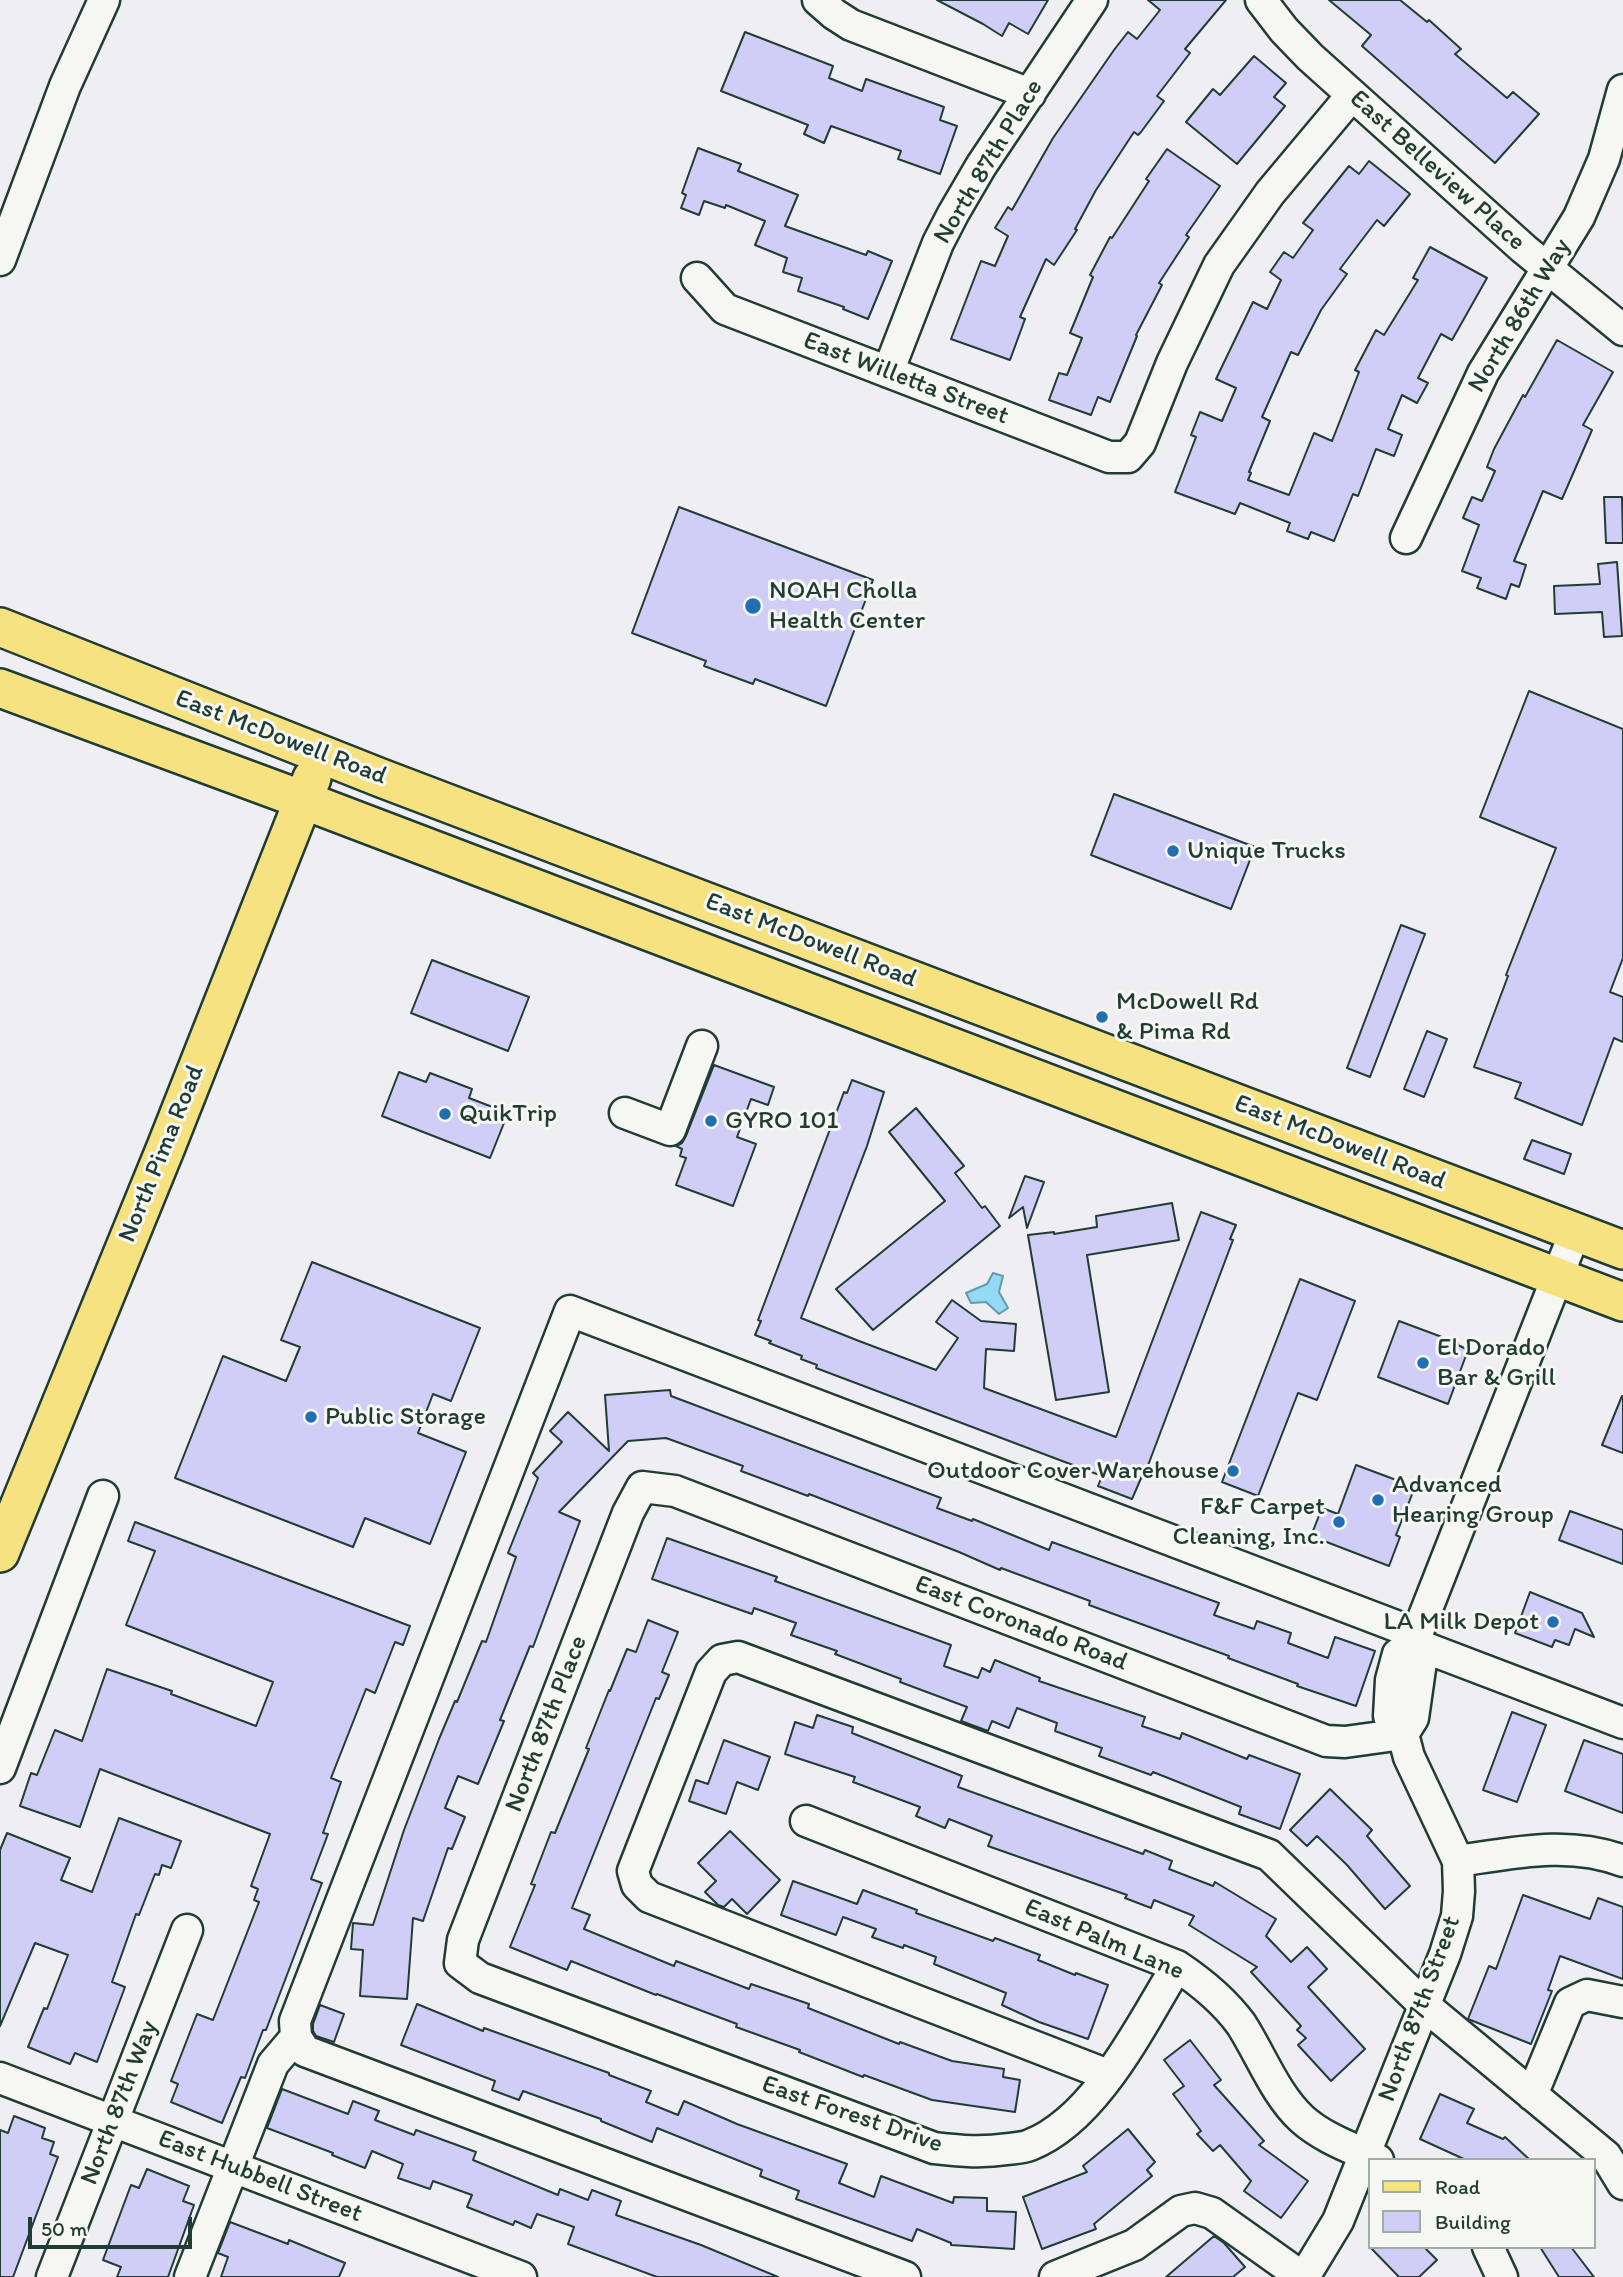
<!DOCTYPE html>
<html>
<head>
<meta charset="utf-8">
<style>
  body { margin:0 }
  #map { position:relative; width:1623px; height:2277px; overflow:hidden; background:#eeeef3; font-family:Itim,sans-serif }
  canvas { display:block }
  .legend { position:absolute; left:1368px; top:2158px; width:228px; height:91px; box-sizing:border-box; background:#f6f6f2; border:2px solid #a0aca6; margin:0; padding:9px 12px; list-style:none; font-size:21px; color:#1f3d34 }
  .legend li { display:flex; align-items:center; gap:14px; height:35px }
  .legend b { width:35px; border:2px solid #a0aca6 }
  .scale { position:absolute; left:28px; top:2217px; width:164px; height:32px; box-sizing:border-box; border:4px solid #1f3d34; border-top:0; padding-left:9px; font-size:21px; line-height:24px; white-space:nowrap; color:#1f3d34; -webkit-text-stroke:5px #f6f6f2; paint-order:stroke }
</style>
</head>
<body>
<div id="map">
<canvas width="1623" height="2277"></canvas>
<ul class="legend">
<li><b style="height:9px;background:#f6e281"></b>Road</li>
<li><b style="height:19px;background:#d0cef7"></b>Building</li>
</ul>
<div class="scale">50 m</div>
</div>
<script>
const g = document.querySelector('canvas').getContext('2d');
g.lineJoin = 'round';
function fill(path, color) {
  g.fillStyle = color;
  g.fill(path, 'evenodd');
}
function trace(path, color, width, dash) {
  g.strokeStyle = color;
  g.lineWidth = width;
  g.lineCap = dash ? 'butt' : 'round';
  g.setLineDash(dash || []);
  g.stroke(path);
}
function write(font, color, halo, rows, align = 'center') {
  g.font = font + ' Itim,sans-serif';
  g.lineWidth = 6;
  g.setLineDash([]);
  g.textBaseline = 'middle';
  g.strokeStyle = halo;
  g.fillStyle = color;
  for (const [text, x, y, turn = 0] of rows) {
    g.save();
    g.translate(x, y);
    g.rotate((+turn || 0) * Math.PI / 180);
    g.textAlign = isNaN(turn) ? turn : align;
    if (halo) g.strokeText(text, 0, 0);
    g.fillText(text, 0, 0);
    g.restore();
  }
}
const water = new Path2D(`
  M 993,1273 L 1003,1276 L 999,1292 L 1008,1308 L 999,1314 L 986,1302 L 971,1303 L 966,1293 L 987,1284 Z`);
const building = new Path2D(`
  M 937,0 L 1048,0 L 1028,34 L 1009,23 L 1002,36 L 983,24 Z
  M 1148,0 L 1226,0 L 1185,49 L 1190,53 L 1157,96 L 1164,101 L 1141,132 L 1138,135 L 1134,132 L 1096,190 L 1075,229 L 1077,230 L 1054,265 L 1046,259 L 1020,317 L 1025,319 L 1010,360 L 951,339 L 981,261 L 995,266 L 1008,236 L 995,228 L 1008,207 L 1012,210 L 1053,138 L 1114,50 L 1128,32 L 1137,39 L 1160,10 Z
  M 1329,0 L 1400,0 L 1427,22 L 1429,20 L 1461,49 L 1455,54 L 1507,98 L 1513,92 L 1539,114 L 1495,163 L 1362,46 L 1371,35 Z
  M 745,32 L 833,66 L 829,78 L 862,91 L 866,79 L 944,107 L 940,120 L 957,126 L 940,174 L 898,159 L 901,151 L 831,126 L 824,143 L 804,134 L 808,125 L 721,91 Z
  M 1254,56 L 1286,83 L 1274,97 L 1285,106 L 1237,164 L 1186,122 L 1213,89 L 1220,95 Z
  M 698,148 L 741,164 L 738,171 L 798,195 L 785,226 L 866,255 L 868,251 L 892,261 L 868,319 L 843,309 L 844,307 L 798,291 L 802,278 L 783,272 L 787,258 L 755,245 L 765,221 L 726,205 L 725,208 L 704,201 L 699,215 L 681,208 L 686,195 L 682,193 Z
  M 1167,149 L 1220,186 L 1186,235 L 1189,237 L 1159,283 L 1162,285 L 1136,335 L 1137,336 L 1110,402 L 1098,397 L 1091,415 L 1049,400 L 1059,373 L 1067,375 L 1082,338 L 1070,333 L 1093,277 L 1090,275 L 1110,237 L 1112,238 L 1149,181 L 1146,179 Z
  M 1369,161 L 1410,194 L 1384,226 L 1377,220 L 1340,269 L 1347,274 L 1321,310 L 1298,355 L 1291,352 L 1262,417 L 1270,421 L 1249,472 L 1251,473 L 1248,480 L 1289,495 L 1314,433 L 1332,441 L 1359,372 L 1355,370 L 1376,330 L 1384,335 L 1418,280 L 1413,278 L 1430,247 L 1487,278 L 1452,340 L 1441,334 L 1418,378 L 1428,383 L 1417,403 L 1402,395 L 1388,429 L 1402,435 L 1394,456 L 1376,449 L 1358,496 L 1353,494 L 1334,541 L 1311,532 L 1308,539 L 1287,531 L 1290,523 L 1240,503 L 1235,514 L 1175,492 L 1196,437 L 1191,435 L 1200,412 L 1222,421 L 1236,388 L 1216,379 L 1253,302 L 1267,309 L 1281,280 L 1270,272 L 1284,252 L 1293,258 L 1313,230 L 1303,223 L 1349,166 L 1359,174 Z
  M 1557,340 L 1613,372 L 1583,425 L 1592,430 L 1562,499 L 1543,491 L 1514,561 L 1526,565 L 1519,587 L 1511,584 L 1506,599 L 1477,588 L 1481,578 L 1462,571 L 1479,525 L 1463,518 L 1472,497 L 1482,501 L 1495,471 L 1487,467 L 1494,449 L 1523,395 L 1525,397 Z
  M 1604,497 L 1622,497 L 1623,543 L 1606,543 Z
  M 679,507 L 873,580 L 826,706 L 755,679 L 753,684 L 704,666 L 706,661 L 632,633 Z
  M 1617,562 L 1622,636 L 1604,637 L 1602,612 L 1555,614 L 1554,586 L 1600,584 L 1598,564 Z
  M 1529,691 L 1623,729 L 1623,958 L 1610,992 L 1623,997 L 1623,1042 L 1614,1038 L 1582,1125 L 1515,1098 L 1521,1083 L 1474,1067 L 1508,976 L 1506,975 L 1556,848 L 1480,817 Z
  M 1114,794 L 1255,847 L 1231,909 L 1091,855 Z
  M 1401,925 L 1425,934 L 1370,1077 L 1347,1068 Z
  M 432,960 L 529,997 L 508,1051 L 411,1013 Z
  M 1427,1031 L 1447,1039 L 1424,1097 L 1404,1089 Z
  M 714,1065 L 774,1087 L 768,1105 L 751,1099 L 737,1137 L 756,1144 L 733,1206 L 676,1185 L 686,1158 L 680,1156 L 682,1149 L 676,1146 L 682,1143 L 686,1136 Z
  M 399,1072 L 426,1082 L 430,1073 L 472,1089 L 469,1098 L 508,1113 L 490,1158 L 382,1116 Z
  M 852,1080 L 884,1092 L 867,1146 L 801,1318 L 859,1341 L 936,1370 L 958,1338 L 936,1322 L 952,1300 L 981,1321 L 1016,1324 L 1014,1351 L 986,1349 L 984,1388 L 1116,1437 L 1201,1212 L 1236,1225 L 1230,1239 L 1233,1240 L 1144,1476 L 1142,1476 L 1132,1499 L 1098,1486 L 1102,1476 L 816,1368 L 817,1365 L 801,1359 L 802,1356 L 769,1343 L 771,1341 L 755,1335 L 761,1321 L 758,1320 L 844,1092 L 847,1093 Z
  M 916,1108 L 964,1166 L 955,1173 L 982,1208 L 985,1206 L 1000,1226 L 873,1330 L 836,1289 L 945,1201 L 889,1132 Z
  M 1532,1140 L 1571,1154 L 1564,1174 L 1524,1159 Z
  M 1025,1176 L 1044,1182 L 1027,1228 L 1023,1207 L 1009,1218 Z
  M 1172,1203 L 1179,1240 L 1087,1255 L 1109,1392 L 1056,1400 L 1028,1235 L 1054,1232 L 1054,1234 L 1097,1227 L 1096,1216 Z
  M 312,1262 L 480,1328 L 451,1401 L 433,1394 L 418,1433 L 466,1452 L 430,1544 L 365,1518 L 353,1547 L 175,1478 L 223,1356 L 286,1381 L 300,1347 L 281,1340 Z
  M 1300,1279 L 1355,1301 L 1317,1400 L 1298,1393 L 1258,1496 L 1222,1482 Z
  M 1399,1321 L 1458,1343 L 1458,1345 L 1468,1350 L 1448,1404 L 1378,1377 Z
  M 670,1390 L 671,1396 L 941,1498 L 937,1508 L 972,1521 L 973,1519 L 1049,1550 L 1052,1542 L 1219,1603 L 1214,1615 L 1254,1629 L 1257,1621 L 1291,1633 L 1288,1643 L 1328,1658 L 1335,1637 L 1375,1651 L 1356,1706 L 1297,1686 L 1298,1684 L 1228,1658 L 1229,1656 L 1089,1605 L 1090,1601 L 1001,1568 L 1000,1570 L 959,1552 L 809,1494 L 808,1496 L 741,1471 L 743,1466 L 666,1438 L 628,1441 L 559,1512 L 580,1521 L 533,1647 L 530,1646 L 500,1720 L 504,1721 L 478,1784 L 458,1776 L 445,1808 L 465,1817 L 452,1849 L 448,1848 L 423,1921 L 413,1918 L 407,1999 L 360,1996 L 363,1950 L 351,1949 L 353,1923 L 373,1925 L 404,1830 L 439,1739 L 455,1701 L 457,1702 L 482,1641 L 486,1642 L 516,1557 L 508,1553 L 538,1478 L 533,1473 L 562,1442 L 550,1431 L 568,1412 L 609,1451 L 605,1395 Z
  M 1622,1396 L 1623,1396 L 1623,1453 L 1602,1445 Z
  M 1356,1465 L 1415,1487 L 1396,1535 L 1400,1537 L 1389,1566 L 1311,1536 L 1322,1508 L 1338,1514 Z
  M 1570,1511 L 1623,1530 L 1623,1564 L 1559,1540 Z
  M 135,1522 L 410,1626 L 403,1645 L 395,1642 L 375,1693 L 366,1689 L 331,1778 L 341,1782 L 323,1833 L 328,1834 L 311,1879 L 322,1883 L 266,2030 L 263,2030 L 245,2078 L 241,2077 L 222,2123 L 171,2102 L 178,2084 L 171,2081 L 197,2014 L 213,2020 L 259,1902 L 254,1900 L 258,1889 L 251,1886 L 270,1834 L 100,1769 L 80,1827 L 20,1806 L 31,1773 L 37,1775 L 55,1730 L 82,1741 L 107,1669 L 172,1691 L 171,1694 L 256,1726 L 273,1682 L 126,1625 L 155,1551 L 128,1541 Z
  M 667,1538 L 777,1577 L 775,1581 L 951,1645 L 944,1666 L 978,1678 L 982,1668 L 990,1672 L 995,1660 L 1040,1678 L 1039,1681 L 1145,1717 L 1142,1726 L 1180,1739 L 1182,1733 L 1247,1759 L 1249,1755 L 1300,1774 L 1280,1829 L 1239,1814 L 1241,1807 L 1153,1772 L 1151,1775 L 1099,1756 L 1102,1748 L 1055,1731 L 1057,1723 L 1017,1708 L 1009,1728 L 992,1721 L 988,1731 L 961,1721 L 967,1707 L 900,1682 L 901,1679 L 835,1654 L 837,1651 L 791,1635 L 796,1623 L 754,1608 L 752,1614 L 652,1579 Z
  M 1530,1592 L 1582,1613 L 1594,1637 L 1575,1629 L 1569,1645 L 1555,1640 L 1552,1647 L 1515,1633 Z
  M 648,1620 L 678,1632 L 662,1672 L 669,1675 L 659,1699 L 656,1698 L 572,1908 L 590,1915 L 584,1929 L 674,1966 L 676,1961 L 749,1989 L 751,1984 L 809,2004 L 808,2008 L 899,2044 L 900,2042 L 952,2061 L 1004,2069 L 1003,2077 L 1020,2080 L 1015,2112 L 932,2100 L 864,2075 L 863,2077 L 799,2052 L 800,2050 L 736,2027 L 737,2024 L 657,1994 L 656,1995 L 571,1961 L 567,1970 L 510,1947 L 535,1885 L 531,1884 L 551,1832 L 555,1833 L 589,1749 L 586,1748 L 609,1690 L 610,1691 L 627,1649 L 636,1652 Z
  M 1512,1712 L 1546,1725 L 1517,1802 L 1483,1790 Z
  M 817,1715 L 853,1727 L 852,1733 L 962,1776 L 958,1787 L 1143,1854 L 1145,1850 L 1172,1861 L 1169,1869 L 1213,1886 L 1215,1882 L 1276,1919 L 1266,1936 L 1291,1962 L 1307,1947 L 1327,1969 L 1308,1987 L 1365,2049 L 1331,2081 L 1298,2045 L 1306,2038 L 1297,2030 L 1301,2026 L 1251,1972 L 1257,1967 L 1189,1925 L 1194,1916 L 1154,1900 L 1151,1908 L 1125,1898 L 1127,1895 L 988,1846 L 992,1836 L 949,1819 L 945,1828 L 916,1816 L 920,1807 L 853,1782 L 855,1777 L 785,1754 L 795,1722 L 813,1728 Z
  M 724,1740 L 770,1757 L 758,1790 L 737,1782 L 726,1814 L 689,1801 L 696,1780 L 708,1784 Z
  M 1584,1740 L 1623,1754 L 1623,1813 L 1565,1791 Z
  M 1330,1789 L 1372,1830 L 1367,1836 L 1410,1886 L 1385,1909 L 1347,1865 L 1317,1836 L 1307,1846 L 1290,1830 Z
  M 119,1818 L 181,1841 L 171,1868 L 162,1865 L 159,1875 L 155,1874 L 139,1915 L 136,1914 L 112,1982 L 125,1987 L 97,2062 L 75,2053 L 70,2064 L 28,2047 L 44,2008 L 47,2009 L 68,1955 L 35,1943 L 0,2026 L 0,1850 L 7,1833 L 70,1858 L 61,1880 L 92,1892 Z
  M 730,1831 L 780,1880 L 747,1914 L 732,1899 L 724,1907 L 718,1905 L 705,1892 L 716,1881 L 698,1863 Z
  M 793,1881 L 857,1904 L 863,1890 L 917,1910 L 916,1913 L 993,1941 L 995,1938 L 1040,1955 L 1038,1960 L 1075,1975 L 1076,1973 L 1108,1985 L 1088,2039 L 1039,2022 L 1002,2005 L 1006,1993 L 934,1964 L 936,1957 L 904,1945 L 903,1948 L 872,1937 L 876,1929 L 843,1917 L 836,1935 L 781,1915 Z
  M 1523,1895 L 1590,1919 L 1598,1898 L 1623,1907 L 1623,1979 L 1560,1956 L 1548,1990 L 1552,1991 L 1531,2044 L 1468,2019 L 1489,1966 L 1496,1969 Z
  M 417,2004 L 483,2031 L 484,2028 L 609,2073 L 609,2075 L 651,2091 L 646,2102 L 678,2115 L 684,2101 L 737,2124 L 847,2164 L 839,2183 L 874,2197 L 881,2176 L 953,2203 L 954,2197 L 987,2198 L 987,2211 L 1016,2212 L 1014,2249 L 951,2245 L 951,2243 L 917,2229 L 912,2241 L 796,2199 L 799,2191 L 760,2176 L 762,2170 L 657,2128 L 652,2142 L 601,2121 L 601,2119 L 523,2091 L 519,2100 L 492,2090 L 495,2081 L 401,2045 Z
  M 320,2005 L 344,2014 L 334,2042 L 316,2036 L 313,2031 L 313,2024 Z
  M 1190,2040 L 1221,2080 L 1214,2085 L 1264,2141 L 1259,2145 L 1308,2181 L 1281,2218 L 1244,2191 L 1251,2181 L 1220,2145 L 1213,2151 L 1197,2134 L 1201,2131 L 1173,2094 L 1184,2086 L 1164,2060 Z
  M 282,2089 L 348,2114 L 353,2101 L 379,2111 L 375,2120 L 414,2135 L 416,2130 L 476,2152 L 473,2160 L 558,2195 L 560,2189 L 588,2200 L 592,2190 L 621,2201 L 616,2215 L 701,2245 L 778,2277 L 657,2277 L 568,2244 L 574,2227 L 537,2214 L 531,2228 L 515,2221 L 513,2225 L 467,2207 L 472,2195 L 433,2181 L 430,2189 L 398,2178 L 403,2164 L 372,2151 L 365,2168 L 332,2155 L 333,2153 L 267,2128 Z
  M 1440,2094 L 1474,2109 L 1467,2123 L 1503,2139 L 1505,2137 L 1530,2160 L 1466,2160 L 1420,2139 Z
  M 14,2116 L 45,2128 L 42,2138 L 54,2142 L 50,2154 L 58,2157 L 13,2277 L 0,2277 L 0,2130 L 8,2133 Z
  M 1128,2129 L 1155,2162 L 1147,2170 L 1152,2176 L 1094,2224 L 1096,2229 L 1042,2249 L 1023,2197 L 1087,2172 L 1083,2166 Z
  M 147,2169 L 189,2186 L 183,2201 L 194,2205 L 168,2277 L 117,2277 L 121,2267 L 103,2260 L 131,2185 L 139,2188 Z
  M 230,2222 L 288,2244 L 289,2240 L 345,2263 L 339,2277 L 221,2277 L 228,2257 L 218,2253 Z
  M 1214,2236 L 1224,2243 L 1245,2267 L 1233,2277 L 1166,2277 Z
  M 1370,2247 L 1424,2247 L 1437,2260 L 1419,2277 L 1399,2277 Z
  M 1540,2247 L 1571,2247 L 1594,2277 L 1559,2277 Z`);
const minor = new Path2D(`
  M 818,0 L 834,14 L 851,25 L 1030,94
  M 1261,0 L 1284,30 L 1310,57 L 1524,249 L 1623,330
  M 0,260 L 65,86 L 104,0
  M 697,278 L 725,309 L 1109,457 L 1128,457 L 1140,443 L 1172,363 L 1219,265 L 1270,193 L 1352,95
  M 888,372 L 938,243 L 953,214 L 981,166 L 1092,0
  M 1406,538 L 1483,373 L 1579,217 L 1604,159 L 1623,90
  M 625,1113 L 670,1130 L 702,1046
  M 1413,1643 L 1623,1723
  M 1403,1734 L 1413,1718 L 1421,1662 L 1413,1643
  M 0,1768 L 103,1496
  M 806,1821 L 1177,1966 C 1201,1982 1224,2001 1241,2024 C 1261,2055 1275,2094 1302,2119 C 1323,2138 1352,2148 1378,2160
  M 1458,1861 C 1513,1853 1569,1840 1623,1861
  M 1177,1966 C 1141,2025 1096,2119 1030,2145 C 1023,2148 1015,2148 1008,2149 C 980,2153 962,2151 934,2148 L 480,1978 L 460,1963 L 463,1940 L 628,1513 L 642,1487 L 675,1491 L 1326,1741 L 1345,1742 L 1403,1734
  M 1108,2075 L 649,1897 L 637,1885 L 633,1871 L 711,1672 L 722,1660 L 738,1657 L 1269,1855 L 1424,2005 L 1606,2156 L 1623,2184
  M 0,2078 L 521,2277
  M 1532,2095 L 1570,2003 L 1587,1995 L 1623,2002
  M 1488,2247 L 1502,2277
  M 52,2277 L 187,1930
  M 190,2277 L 273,2064 L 296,2037
  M 905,2277 L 305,2051 L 296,2037 L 295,2021 L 570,1311 L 1417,1634
  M 1055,2277 L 1134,2245 L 1181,2211 L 1195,2208 L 1212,2213 L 1302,2277
  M 1304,2277 L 1338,2221 L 1445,1954 L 1457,1916 L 1459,1891 L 1458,1861 L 1409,1757 L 1403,1734 L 1389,1716 L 1391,1680 L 1398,1654 L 1413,1643 L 1417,1634 L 1575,1232`);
const major = new Path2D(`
  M 0,627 L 381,778 L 1623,1250
  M 0,688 L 303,800 L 1623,1302
  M 0,1553 L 166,1147 L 312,778`);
const markers = [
  [753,606,9,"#1f6fb2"],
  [1173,851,7,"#1f6fb2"],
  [1102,1017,7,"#1f6fb2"],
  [445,1114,7,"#1f6fb2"],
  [711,1121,7,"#1f6fb2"],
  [1423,1363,7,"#1f6fb2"],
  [311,1417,7,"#1f6fb2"],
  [1233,1471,7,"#1f6fb2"],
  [1378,1500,7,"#1f6fb2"],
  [1339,1522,7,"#1f6fb2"],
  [1553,1622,7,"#1f6fb2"]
];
const streetNames = [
  ["North 87th Place",989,162,-59],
  ["East Belleview Place",1437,171,42],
  ["North 86th Way",1520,316,-59],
  ["East Willetta Street",906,379,21],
  ["East McDowell Road",281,738,21],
  ["East McDowell Road",811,941,21],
  ["East McDowell Road",1340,1143,21],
  ["North Pima Road",162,1154,-68],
  ["East Coronado Road",1021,1624,21],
  ["North 87th Place",547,1724,-69],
  ["East Palm Lane",1104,1940,23],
  ["North 87th Street",1420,2009,-70],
  ["North 87th Way",120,2103,-69],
  ["East Forest Drive",852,2115,19],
  ["East Hubbell Street",260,2177,21]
];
const poiNames = [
  ["NOAH Cholla",769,591],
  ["Health Center",769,621],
  ["Unique Trucks",1187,851],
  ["McDowell Rd",1116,1002],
  ["& Pima Rd",1116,1032],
  ["QuikTrip",459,1114],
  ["GYRO 101",725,1121],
  ["El Dorado",1437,1348],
  ["Bar & Grill",1437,1378],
  ["Public Storage",325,1417],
  ["Outdoor Cover Warehouse",1219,1471,"right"],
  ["Advanced",1392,1485],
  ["Hearing Group",1392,1515],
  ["F&F Carpet",1325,1507,"right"],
  ["Cleaning, Inc.",1325,1537,"right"],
  ["LA Milk Depot",1539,1622,"right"]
];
fill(water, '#94d9f6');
trace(water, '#659ba8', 2);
fill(building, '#d0cef7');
trace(building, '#1f3d34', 2);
trace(minor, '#1f3d34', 35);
trace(major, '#1f3d34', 42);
trace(minor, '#f6f6f2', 30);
trace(major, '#f6e281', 37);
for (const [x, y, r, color] of markers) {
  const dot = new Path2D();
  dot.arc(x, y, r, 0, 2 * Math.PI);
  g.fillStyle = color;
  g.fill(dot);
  trace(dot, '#f6f6f2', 2.5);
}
write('26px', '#1f3d34', '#f6f6f2', streetNames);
write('26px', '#1f3d34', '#f6f6f2', poiNames, 'left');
</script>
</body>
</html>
